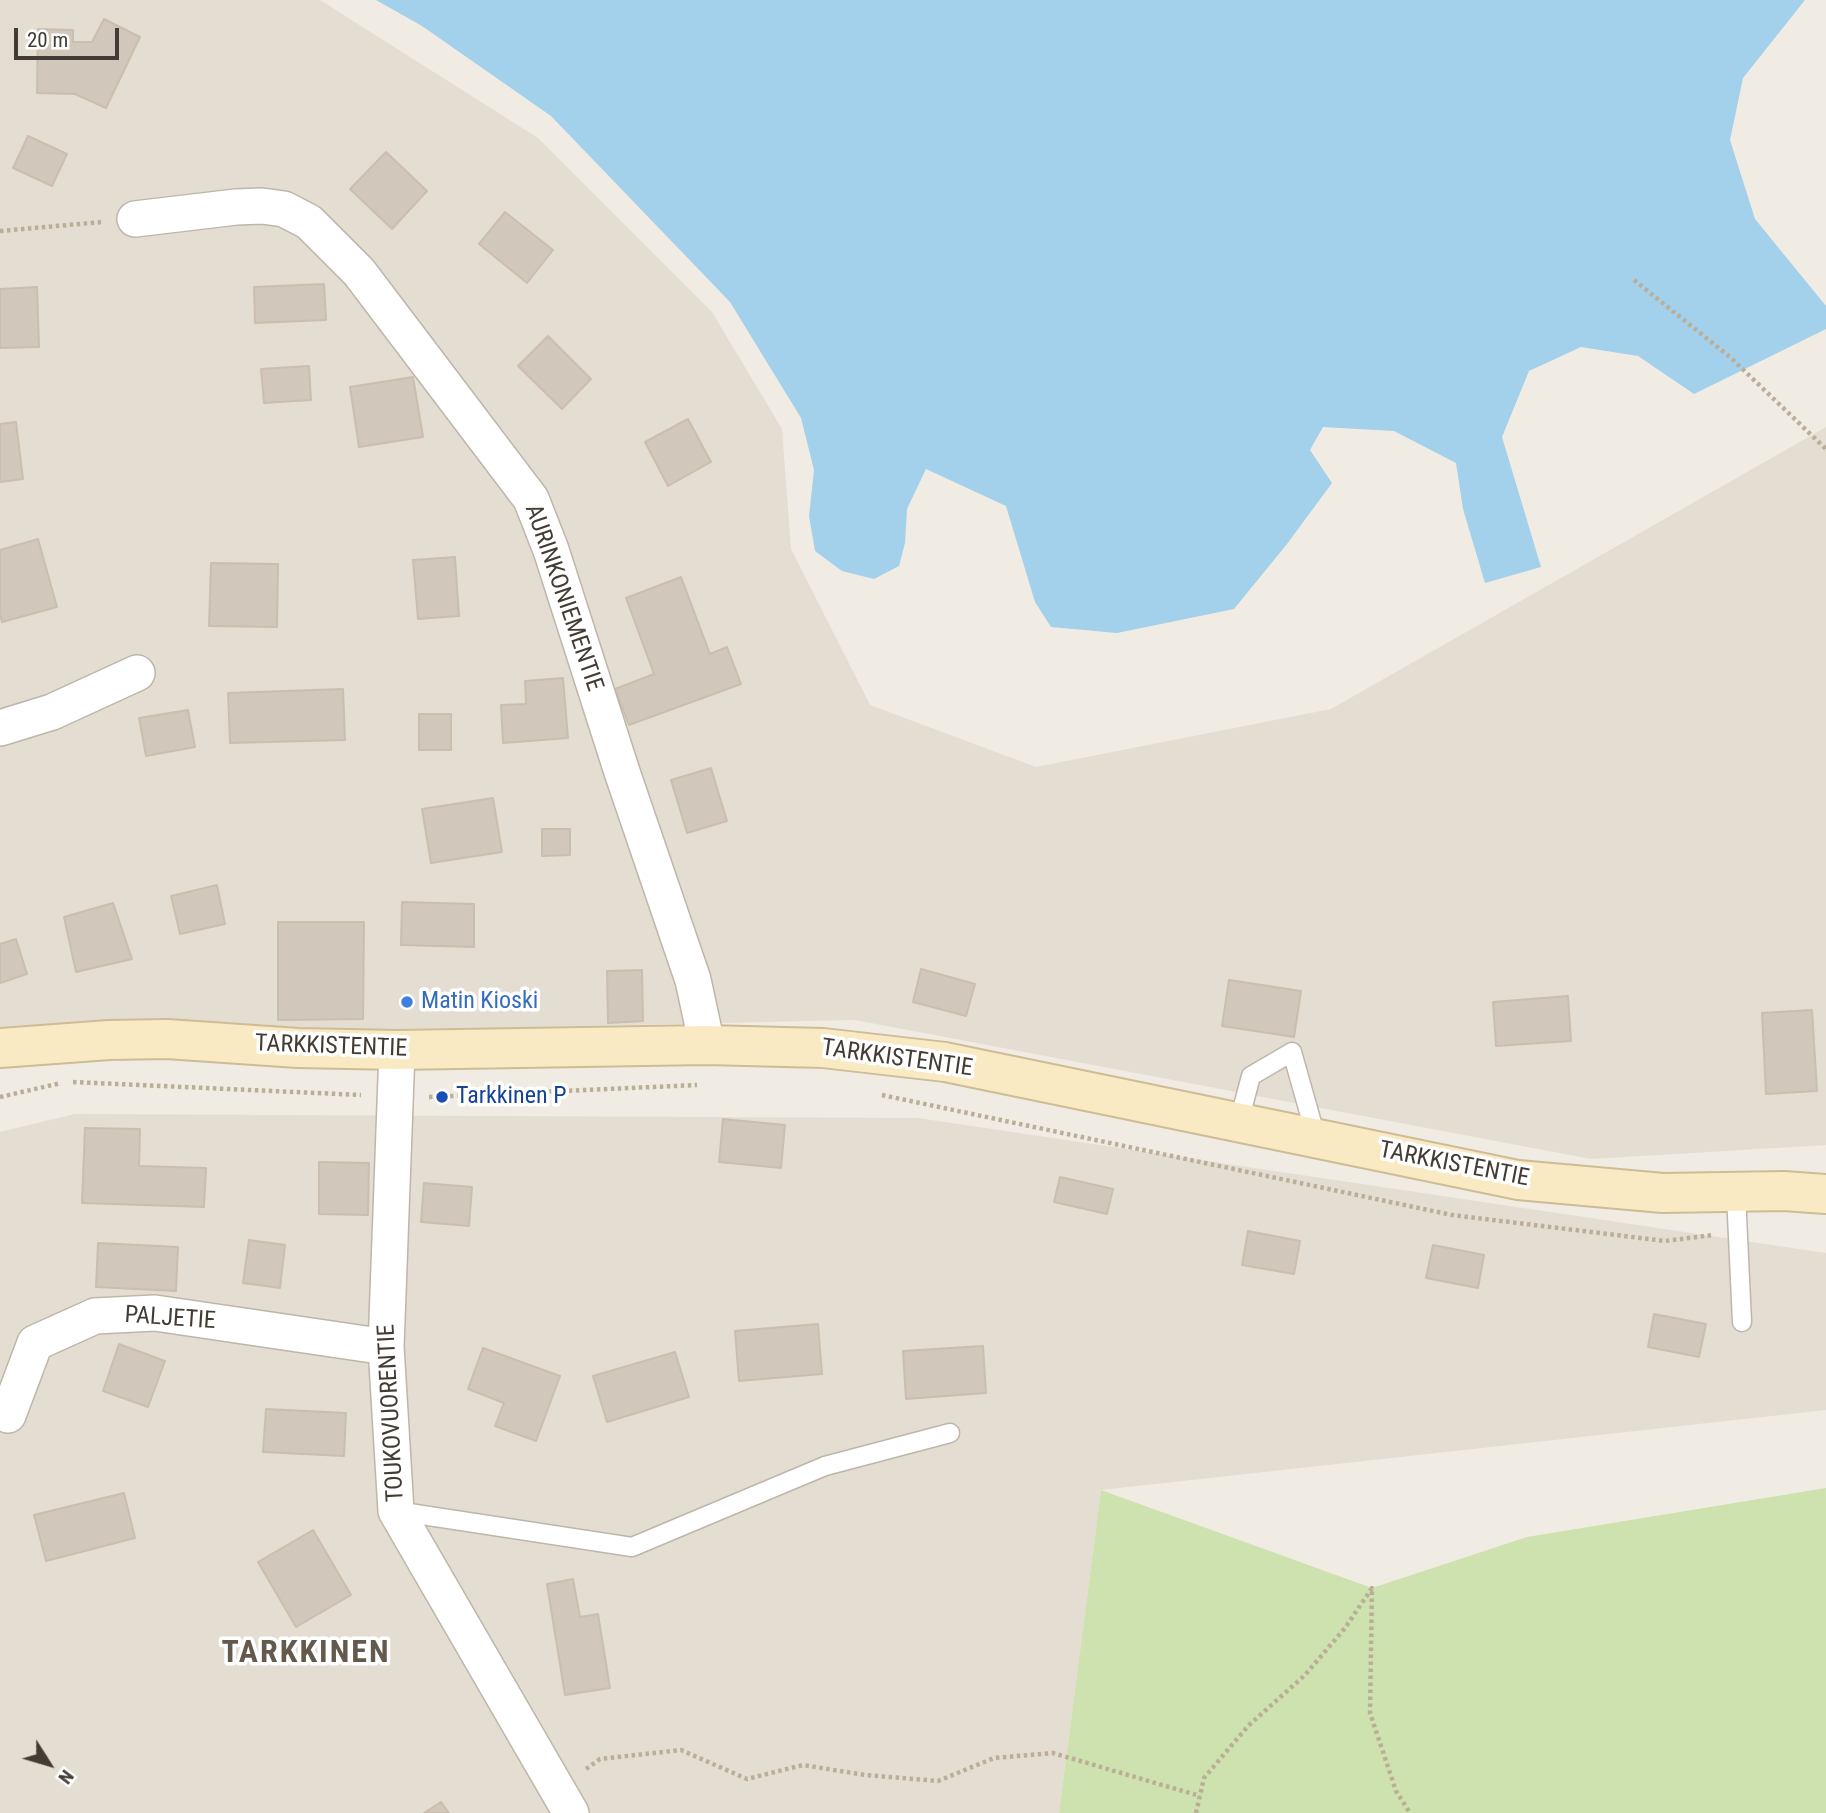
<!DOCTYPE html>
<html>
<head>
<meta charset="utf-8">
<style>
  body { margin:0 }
  #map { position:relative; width:1826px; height:1813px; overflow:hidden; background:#f0ece3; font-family:"Roboto Condensed",sans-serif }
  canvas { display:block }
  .north { position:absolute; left:14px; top:1729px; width:70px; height:70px; -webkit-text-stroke:5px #fff; paint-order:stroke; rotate:127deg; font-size:19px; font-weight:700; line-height:28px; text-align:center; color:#423c34 }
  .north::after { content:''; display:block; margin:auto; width:24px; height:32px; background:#423c34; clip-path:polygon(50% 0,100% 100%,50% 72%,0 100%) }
  .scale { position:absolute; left:14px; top:28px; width:105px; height:32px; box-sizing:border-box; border:4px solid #423c34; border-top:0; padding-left:9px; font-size:21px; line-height:24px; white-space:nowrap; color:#423c34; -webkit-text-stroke:5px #fff; paint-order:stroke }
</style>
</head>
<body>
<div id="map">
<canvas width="1826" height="1813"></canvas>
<div class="north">N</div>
<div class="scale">20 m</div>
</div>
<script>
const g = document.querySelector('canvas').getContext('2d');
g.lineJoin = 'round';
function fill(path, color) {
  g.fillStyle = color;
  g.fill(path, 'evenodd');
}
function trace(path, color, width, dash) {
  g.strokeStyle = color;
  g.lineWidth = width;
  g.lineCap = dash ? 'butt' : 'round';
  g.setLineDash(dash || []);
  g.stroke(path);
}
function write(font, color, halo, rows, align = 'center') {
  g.font = font + ' "Roboto Condensed",sans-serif';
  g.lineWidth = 7;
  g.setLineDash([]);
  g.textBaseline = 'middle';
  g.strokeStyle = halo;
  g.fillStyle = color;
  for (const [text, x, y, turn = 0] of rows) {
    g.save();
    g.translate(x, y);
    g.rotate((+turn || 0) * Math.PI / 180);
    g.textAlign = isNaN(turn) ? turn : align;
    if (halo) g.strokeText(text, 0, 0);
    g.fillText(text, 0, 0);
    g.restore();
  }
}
const residential = new Path2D(`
  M 0,0 L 320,0 L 538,138 L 712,312 L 782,429 L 791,549 L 870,705 L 1036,767 L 1331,709 L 1826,427 L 1826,1145 L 1591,1159 L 855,1020 L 0,1039 Z
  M 75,1114 L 918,1118 L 1826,1253 L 1826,1410 L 1101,1490 L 1059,1813 L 0,1813 L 0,1132 Z`);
const green = new Path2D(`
  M 1826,1488 L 1826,1813 L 1059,1813 L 1101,1490 L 1372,1588 L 1527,1537 Z`);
const water = new Path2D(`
  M 376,0 L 1805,0 L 1743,78 L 1730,140 L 1755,219 L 1826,306 L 1826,329 L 1694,394 L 1638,356 L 1581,347 L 1529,371 L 1502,437 L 1541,567 L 1485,583 L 1463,509 L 1456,463 L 1394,431 L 1323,427 L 1310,450 L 1332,483 L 1287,544 L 1234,609 L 1117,633 L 1051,627 L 1035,602 L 1006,506 L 926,469 L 907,509 L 905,543 L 899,566 L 874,579 L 842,571 L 815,551 L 809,516 L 814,470 L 801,418 L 730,302 L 551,116 L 422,26 Z`);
const building = new Path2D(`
  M 104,19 L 140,37 L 106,108 L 75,94 L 37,93 L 38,29 L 73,30 L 73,42 L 92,42 Z
  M 28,136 L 67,154 L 52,186 L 13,168 Z
  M 386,152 L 427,191 L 392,229 L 350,189 Z
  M 505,212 L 553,250 L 527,283 L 479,244 Z
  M 324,284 L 326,320 L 255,323 L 254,287 Z
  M 37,287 L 39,347 L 0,348 L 0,289 Z
  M 548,336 L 591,379 L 562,409 L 518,366 Z
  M 309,366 L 311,400 L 264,403 L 261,369 Z
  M 413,377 L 423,437 L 359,447 L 350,387 Z
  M 688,419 L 711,462 L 668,486 L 645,442 Z
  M 16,422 L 23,479 L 0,482 L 0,424 Z
  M 38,539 L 57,607 L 2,622 L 0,614 L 0,550 Z
  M 455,557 L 459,616 L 418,619 L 413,560 Z
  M 211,563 L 278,564 L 277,627 L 209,626 Z
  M 681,577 L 710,654 L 727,647 L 741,684 L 629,725 L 615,689 L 654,674 L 626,598 Z
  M 563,678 L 568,738 L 503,743 L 501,705 L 526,704 L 525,681 Z
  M 343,689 L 345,740 L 230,743 L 228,693 Z
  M 188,710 L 195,747 L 146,756 L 139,718 Z
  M 419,714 L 451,714 L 451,750 L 419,750 Z
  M 711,768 L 727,821 L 687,833 L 671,780 Z
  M 493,798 L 502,852 L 431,863 L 422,809 Z
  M 542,829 L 570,829 L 570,855 L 542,856 Z
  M 217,885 L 225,924 L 180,934 L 171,896 Z
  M 402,902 L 474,904 L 474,947 L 401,945 Z
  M 113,903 L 132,959 L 76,972 L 64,917 Z
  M 278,922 L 364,922 L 363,1019 L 278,1020 Z
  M 16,939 L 27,974 L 0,983 L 0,944 Z
  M 921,969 L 975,984 L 966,1016 L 913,1002 Z
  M 642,970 L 643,1021 L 608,1023 L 607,971 Z
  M 1229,980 L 1301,991 L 1294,1037 L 1222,1026 Z
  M 1568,996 L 1571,1041 L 1496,1046 L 1493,1002 Z
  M 1812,1010 L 1817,1091 L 1766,1094 L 1762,1013 Z
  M 723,1119 L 785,1125 L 781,1168 L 719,1162 Z
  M 85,1128 L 140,1129 L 139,1166 L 206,1168 L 204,1207 L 82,1203 Z
  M 319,1162 L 369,1163 L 368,1215 L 319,1214 Z
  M 1060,1177 L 1113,1189 L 1107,1214 L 1054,1202 Z
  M 424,1183 L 472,1187 L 469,1226 L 421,1222 Z
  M 1248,1231 L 1300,1241 L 1294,1274 L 1242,1265 Z
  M 249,1240 L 285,1245 L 280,1288 L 243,1283 Z
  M 98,1243 L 178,1247 L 176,1291 L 96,1287 Z
  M 1433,1245 L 1484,1255 L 1478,1288 L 1426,1278 Z
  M 1654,1314 L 1706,1324 L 1699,1357 L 1648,1347 Z
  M 818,1324 L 822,1374 L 739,1381 L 735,1331 Z
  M 119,1344 L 165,1361 L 148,1407 L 103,1391 Z
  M 983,1346 L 986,1393 L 906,1399 L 903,1351 Z
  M 483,1348 L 560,1376 L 536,1441 L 495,1426 L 504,1403 L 468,1389 Z
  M 675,1352 L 689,1397 L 607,1422 L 593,1376 Z
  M 266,1409 L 346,1413 L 344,1456 L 263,1452 Z
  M 124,1493 L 135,1538 L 46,1561 L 34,1515 Z
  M 313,1530 L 351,1595 L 296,1627 L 258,1562 Z
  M 573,1579 L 580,1617 L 598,1614 L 610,1688 L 565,1695 L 547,1584 Z
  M 441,1802 L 449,1813 L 424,1813 Z`);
const path = new Path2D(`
  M 0,231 L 102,222
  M 1634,280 L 1730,357 L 1826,449
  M 73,1082 L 361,1095
  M 882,1095 L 1452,1215 L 1665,1241 L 1713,1235
  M 0,1097 L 61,1083
  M 429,1097 L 697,1085
  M 586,1769 L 600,1759 L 681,1750 L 747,1779 L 803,1765 L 865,1775 L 938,1781 L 994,1758 L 1053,1753 L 1200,1796
  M 1196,1813 L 1204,1778 L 1248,1726 L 1305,1675 L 1345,1628 L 1372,1588 L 1370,1713 L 1396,1791 L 1410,1813`);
const lane = new Path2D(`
  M 1239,1121 L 1251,1076 L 1292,1052 L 1316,1137
  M 1736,1194 L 1742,1322
  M 396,1511 L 632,1547 L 825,1466 L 950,1433`);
const street = new Path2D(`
  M 135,219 L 236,207 L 262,206 L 284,209 L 309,222 L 359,272 L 531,499 L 551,550 L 622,772 L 693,980 L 707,1045
  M 0,728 L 52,712 L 137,673
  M 397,1050 L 386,1347 L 396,1511 L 571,1813
  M 8,1415 L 35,1343 L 95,1316 L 155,1313 L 386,1347`);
const secondary = new Path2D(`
  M 0,1048 L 109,1040 L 167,1039 L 298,1048 L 397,1050 L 707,1045 L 823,1048 L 945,1062 L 1518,1180 L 1663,1193 L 1784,1191 L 1826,1194`);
const markers = [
  [407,1002,7,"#3f7fe0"],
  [442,1097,7,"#1a4fb4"]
];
const streetNames = [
  ["AURINKONIEMENTIE",563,598,71],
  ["TARKKISTENTIE",331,1047,2],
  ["TARKKISTENTIE",897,1059,8],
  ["TARKKISTENTIE",1454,1165,11],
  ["PALJETIE",170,1319,4],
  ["TOUKOVUORENTIE",392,1413,-93]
];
const shopNames = [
  ["Matin Kioski",421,1002]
];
const transitNames = [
  ["Tarkkinen P",456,1097]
];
const districtNames = [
  ["TARKKINEN",306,1654]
];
fill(residential, '#e4ddd2');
fill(green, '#cde2ae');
fill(water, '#a3d0ea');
fill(building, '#d1c7ba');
trace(building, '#cbbeae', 2);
trace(lane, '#beb6aa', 21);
trace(street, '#beb6aa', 38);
trace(secondary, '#cdbc96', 42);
trace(path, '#bbae99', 4.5, [3.5, 3.5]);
trace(lane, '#fff', 18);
trace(street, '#fff', 35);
trace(secondary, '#faeac3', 38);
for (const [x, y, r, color] of markers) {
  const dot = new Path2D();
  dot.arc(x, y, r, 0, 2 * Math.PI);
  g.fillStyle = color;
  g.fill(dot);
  trace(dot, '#fff', 2.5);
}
write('24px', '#423c34', '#fff', streetNames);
write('24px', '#366cbe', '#fff', shopNames, 'left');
write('24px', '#164399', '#fff', transitNames, 'left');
g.letterSpacing = '2px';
write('bold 32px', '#64594c', '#fff', districtNames);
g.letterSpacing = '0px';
</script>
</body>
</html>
